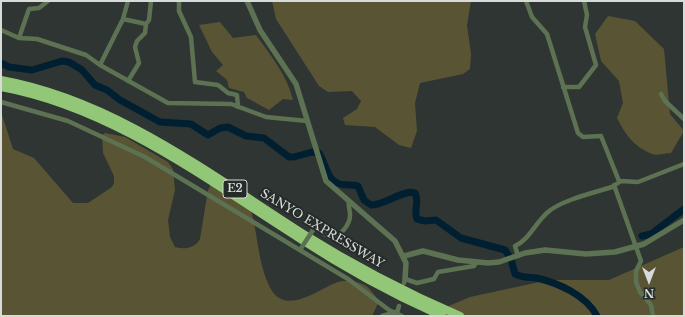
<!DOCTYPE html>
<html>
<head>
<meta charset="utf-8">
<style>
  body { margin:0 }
  #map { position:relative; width:685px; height:317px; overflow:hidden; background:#2f3533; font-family:"Libre Baskerville",serif }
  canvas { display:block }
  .frame { position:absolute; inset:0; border:2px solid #d7dbd9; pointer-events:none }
  .north { position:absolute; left:629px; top:261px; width:40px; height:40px; -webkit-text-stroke:3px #252b29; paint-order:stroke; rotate:180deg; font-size:11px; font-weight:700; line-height:16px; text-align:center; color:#d7dbd9 }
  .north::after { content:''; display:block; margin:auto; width:14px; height:18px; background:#d7dbd9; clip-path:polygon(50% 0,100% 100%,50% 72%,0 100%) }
</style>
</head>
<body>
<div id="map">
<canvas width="685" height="317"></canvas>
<div class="frame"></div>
<div class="north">N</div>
</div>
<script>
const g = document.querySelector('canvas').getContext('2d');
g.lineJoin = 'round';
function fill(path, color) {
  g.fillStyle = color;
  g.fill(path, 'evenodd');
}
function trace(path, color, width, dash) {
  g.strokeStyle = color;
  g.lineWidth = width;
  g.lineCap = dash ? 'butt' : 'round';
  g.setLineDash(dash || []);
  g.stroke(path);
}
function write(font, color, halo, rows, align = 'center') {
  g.font = font + ' "Libre Baskerville",serif';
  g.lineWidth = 4;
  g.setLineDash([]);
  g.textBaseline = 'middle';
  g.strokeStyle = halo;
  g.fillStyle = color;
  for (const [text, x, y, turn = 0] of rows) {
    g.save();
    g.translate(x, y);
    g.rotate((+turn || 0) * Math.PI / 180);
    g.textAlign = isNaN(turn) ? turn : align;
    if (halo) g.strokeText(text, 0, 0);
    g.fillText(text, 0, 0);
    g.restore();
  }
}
const green = new Path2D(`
  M 272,1 L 471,1 L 467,25 L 471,54 L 470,69 L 463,74 L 420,83 L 415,103 L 417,131 L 411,148 L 399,145 L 375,127 L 345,125 L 343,118 L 357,109 L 361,101 L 352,91 L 328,92 L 319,86 L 276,19 Z
  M 608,16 L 635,21 L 664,49 L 670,114 L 684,131 L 671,153 C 666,153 657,156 652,154 C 634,147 625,134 617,118 L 623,103 L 619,81 L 601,61 L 595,34 Z
  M 220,22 L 233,38 L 256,35 C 271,56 287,75 293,100 L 283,99 L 269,110 L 247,98 L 244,92 L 229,88 L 227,80 L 216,71 L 223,65 L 212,52 L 199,25 Z
  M 1,112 L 13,149 L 34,158 L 73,203 L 88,203 L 112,187 L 114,183 L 114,176 L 103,153 L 102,135 L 105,133 L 125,137 L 168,162 L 173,169 L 175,190 L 168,220 L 170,237 L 175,247 C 185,250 195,248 200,239 L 208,190 L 213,181 C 228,176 240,182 247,196 C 250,201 250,209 252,214 C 258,238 259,269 272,291 C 288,315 320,288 338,282 C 344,280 356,281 362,284 C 370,287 374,295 379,301 L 372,316 L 1,316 Z
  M 684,247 L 684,316 L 425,316 L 470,297 L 549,280 L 609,280 Z`);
const river = new Path2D(`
  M 1,63 L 9,67 L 32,70 L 62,61 L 69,62 L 82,70 L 95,85 L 107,90 L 120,100 L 160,122 L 191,124 L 208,135 L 220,128 L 228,127 L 246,136 L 264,138 L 289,157 L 294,157 L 312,152 L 319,153 C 326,163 326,180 340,184 C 346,186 352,184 358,186 L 364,200 L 371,205 C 385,205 404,189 415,193 C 420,202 413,210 417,219 L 425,221 L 436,220 L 461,238 L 505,250 L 511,259 L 515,274 C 522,278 529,277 537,278 C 558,283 586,295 597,316
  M 642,236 L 651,234 L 684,209`);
const minor = new Path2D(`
  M 179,1 L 179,11 L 191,37 L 195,82 L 218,85 L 228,93 L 237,95 L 238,107
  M 526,1 L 532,17 L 547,34 L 578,133 L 583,137 L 601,136 L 619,181
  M 123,19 L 146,24
  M 1,30 L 19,38 L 37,39 L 86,55 L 100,65 L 168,103 L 231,104 L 266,117 L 307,121
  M 19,38 L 29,9 L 39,8 L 48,1
  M 100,65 L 123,19 L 128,1
  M 128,81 L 139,63 L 135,47 L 137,41 L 145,33 L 146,24 L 149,20 L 151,1
  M 563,87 L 579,87 L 596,65 L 585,27 L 587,15 L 584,1
  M 661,94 L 665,101 L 684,119
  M 1,102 L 68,121 L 145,157 L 348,279 L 389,310 L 402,316
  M 614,185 L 641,261 L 636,271 L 636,282 L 640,292 L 651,305 L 653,316
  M 313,230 L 315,228 L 330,238 C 340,238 351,223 350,214 C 350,210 348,206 349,201
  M 518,256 L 515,246 C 530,239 535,223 548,212 C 562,200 593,193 612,187 L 621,181 L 638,182 L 684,164
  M 404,283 L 405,279 L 417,283 L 434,279 L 438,272 L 474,266 L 477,262
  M 382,316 L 396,312
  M 396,316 L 399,306`);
const tertiary = new Path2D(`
  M 247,1 L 260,30 L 296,84 L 326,181 L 395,241 L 406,263 L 405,279
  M 404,256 L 423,251 L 458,260 L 488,263 L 499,262 L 525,253 L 545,250 L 586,254 L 615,252 L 644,244 L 684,220`);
const motorway = new Path2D(`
  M 1,80 C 113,100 208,173 302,233 C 353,265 405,292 460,316
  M 1,87 C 111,107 206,179 299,238 C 345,268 392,294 442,316`);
const minorBridge = new Path2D(`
  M 300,250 L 313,230`);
const shields = [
  [235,189,24]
];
const shieldNames = [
  ["E2",235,189]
];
const streetNames = [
  ["SANYO EXPRESSWAY",322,229,31]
];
fill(green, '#595534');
trace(river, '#002031', 7);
trace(minor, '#5d7252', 4.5);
trace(tertiary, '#5d7252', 5.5);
trace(motorway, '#92c777', 8);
trace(minorBridge, '#5d7252', 4.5);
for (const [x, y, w] of shields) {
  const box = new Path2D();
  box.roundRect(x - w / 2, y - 9, w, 18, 3);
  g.fillStyle = '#252b29';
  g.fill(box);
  trace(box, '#d7dbd9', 1);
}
write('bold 11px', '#d7dbd9', null, shieldNames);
write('12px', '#d7dbd9', '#252b29', streetNames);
</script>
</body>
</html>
